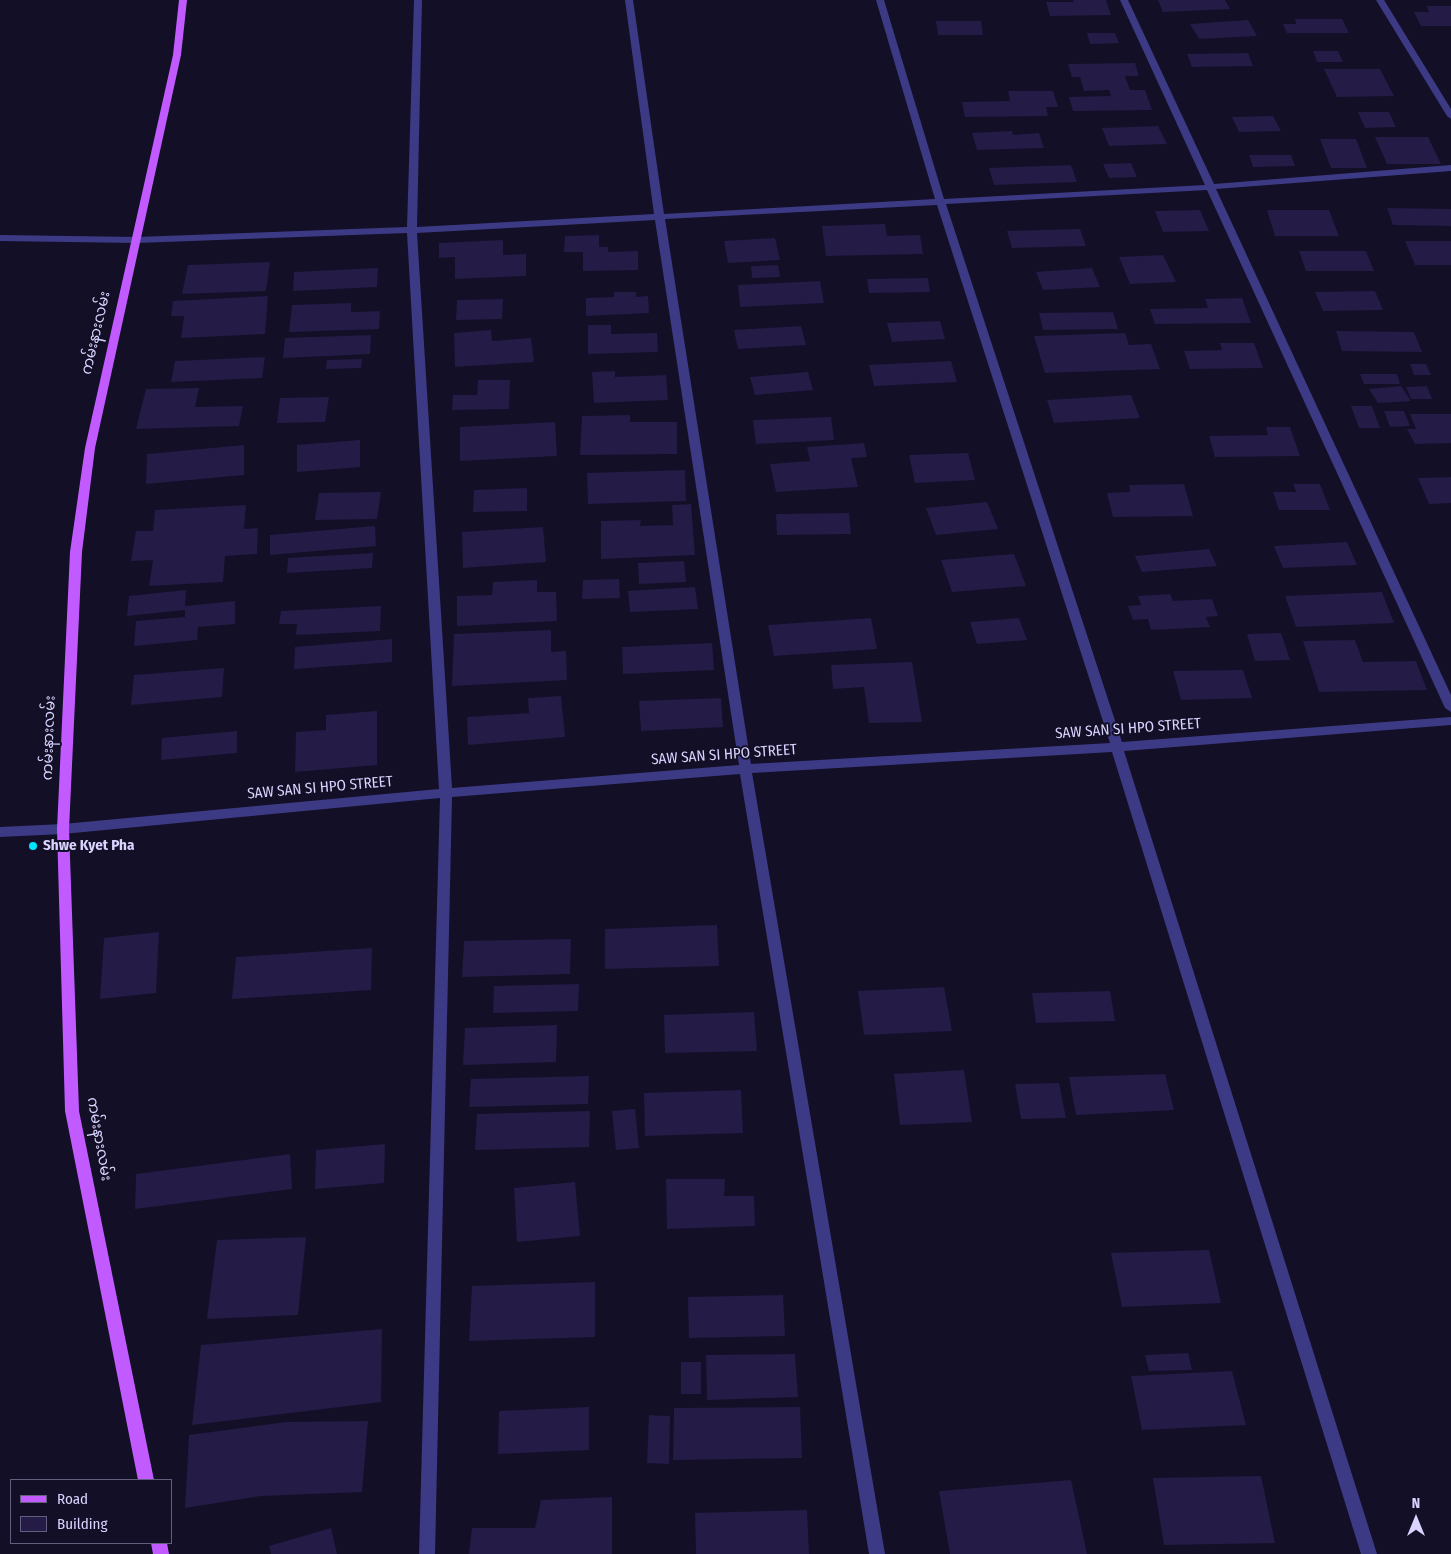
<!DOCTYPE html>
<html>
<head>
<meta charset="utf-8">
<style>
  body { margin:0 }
  #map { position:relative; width:1451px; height:1554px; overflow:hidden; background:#130f26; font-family:"Fira Sans Condensed",sans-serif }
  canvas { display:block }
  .legend { position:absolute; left:10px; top:1479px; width:162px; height:65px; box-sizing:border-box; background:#130f26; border:1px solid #625e7d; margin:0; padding:6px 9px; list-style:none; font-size:15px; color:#d9d4ff }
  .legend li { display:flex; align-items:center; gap:10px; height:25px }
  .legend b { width:25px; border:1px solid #625e7d }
  .north { position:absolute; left:1391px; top:1494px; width:50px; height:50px; -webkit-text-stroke:4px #130f26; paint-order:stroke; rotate:0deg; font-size:14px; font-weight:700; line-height:20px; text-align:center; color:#d9d4ff }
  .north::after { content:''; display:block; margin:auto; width:18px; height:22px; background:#d9d4ff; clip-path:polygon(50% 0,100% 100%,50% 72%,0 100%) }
</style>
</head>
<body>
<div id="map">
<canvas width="1451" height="1554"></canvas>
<ul class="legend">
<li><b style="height:6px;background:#c25bff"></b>Road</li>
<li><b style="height:14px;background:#241b47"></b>Building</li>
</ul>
<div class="north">N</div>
</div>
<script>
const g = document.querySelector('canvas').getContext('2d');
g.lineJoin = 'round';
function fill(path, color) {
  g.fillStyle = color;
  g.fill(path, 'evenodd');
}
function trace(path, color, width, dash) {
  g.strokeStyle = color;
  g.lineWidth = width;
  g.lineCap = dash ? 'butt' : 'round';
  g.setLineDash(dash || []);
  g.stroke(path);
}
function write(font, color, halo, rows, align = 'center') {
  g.font = font + ' "Fira Sans Condensed","Noto Sans Myanmar",sans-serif';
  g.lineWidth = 4;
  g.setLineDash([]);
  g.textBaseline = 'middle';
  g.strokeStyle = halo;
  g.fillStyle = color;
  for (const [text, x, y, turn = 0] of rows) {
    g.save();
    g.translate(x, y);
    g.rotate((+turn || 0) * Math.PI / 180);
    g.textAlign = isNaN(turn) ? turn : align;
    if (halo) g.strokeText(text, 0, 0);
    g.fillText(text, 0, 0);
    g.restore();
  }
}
const building = new Path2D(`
  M 1073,0 L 1106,0 L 1111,15 L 1050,16 L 1046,2 L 1074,2 Z
  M 1158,0 L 1225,0 L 1230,9 L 1163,12 Z
  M 1427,6 L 1451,6 L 1451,26 L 1421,26 L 1414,12 L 1429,12 Z
  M 1295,19 L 1342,19 L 1349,33 L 1287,33 L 1283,24 L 1296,24 Z
  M 1248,20 L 1257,36 L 1199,39 L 1190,24 Z
  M 936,21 L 981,21 L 983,35 L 938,35 Z
  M 1087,33 L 1115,33 L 1119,43 L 1090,44 Z
  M 1313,51 L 1338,51 L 1343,62 L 1317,62 Z
  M 1248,53 L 1253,66 L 1192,67 L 1187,54 Z
  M 1135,63 L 1139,76 L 1125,76 L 1130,90 L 1145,90 L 1152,110 L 1073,111 L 1069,97 L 1111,96 L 1109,90 L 1084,91 L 1080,77 L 1072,77 L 1068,64 Z
  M 1324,69 L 1380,69 L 1394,96 L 1337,97 Z
  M 1008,91 L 1053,91 L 1058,107 L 1046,107 L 1048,116 L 965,117 L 962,102 L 1010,101 Z
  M 1358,112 L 1389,112 L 1396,127 L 1365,128 Z
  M 1273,116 L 1281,131 L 1239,132 L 1232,117 Z
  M 1158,126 L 1167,144 L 1109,146 L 1102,128 Z
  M 1012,131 L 1013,135 L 1039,133 L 1044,148 L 977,150 L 972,133 Z
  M 1375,137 L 1428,137 L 1441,164 L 1387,164 Z
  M 1320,139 L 1356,139 L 1367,168 L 1331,168 Z
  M 1249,155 L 1291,155 L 1295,166 L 1253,167 Z
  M 1131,163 L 1137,177 L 1109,178 L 1103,164 Z
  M 1071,165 L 1077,182 L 994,185 L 989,168 Z
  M 1387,208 L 1451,209 L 1451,226 L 1393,225 Z
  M 1200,210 L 1209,231 L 1163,232 L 1155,211 Z
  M 1267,210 L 1329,210 L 1339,236 L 1275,236 Z
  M 885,224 L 887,236 L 920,235 L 923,254 L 826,256 L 822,226 Z
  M 1080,229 L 1086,246 L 1012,248 L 1007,231 Z
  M 599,235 L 599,247 L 608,247 L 608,252 L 638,251 L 638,270 L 583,271 L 583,252 L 564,252 L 565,236 Z
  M 775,238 L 780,260 L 728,263 L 724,241 Z
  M 503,240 L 503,255 L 526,254 L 526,276 L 455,279 L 455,257 L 439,258 L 439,243 Z
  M 1405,241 L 1451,241 L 1451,265 L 1415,265 Z
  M 1299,251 L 1366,251 L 1374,271 L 1306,271 Z
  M 1163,255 L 1176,282 L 1130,284 L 1119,257 Z
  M 270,262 L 266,291 L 182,294 L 188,265 Z
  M 778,265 L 780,277 L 752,278 L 751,266 Z
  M 378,268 L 377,287 L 293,291 L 294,272 Z
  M 1092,268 L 1100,287 L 1043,290 L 1036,272 Z
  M 928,278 L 930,292 L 869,293 L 867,279 Z
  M 820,281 L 824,303 L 740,307 L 738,285 Z
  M 1375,291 L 1383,310 L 1323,311 L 1315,292 Z
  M 614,292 L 636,292 L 636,297 L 648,296 L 649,313 L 586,316 L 586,298 L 614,297 Z
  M 268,296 L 265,334 L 181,338 L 184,316 L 171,316 L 173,301 Z
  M 1242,298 L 1251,323 L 1155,324 L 1150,309 L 1208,308 L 1205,299 Z
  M 503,299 L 502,319 L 456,320 L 457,300 Z
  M 351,303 L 351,312 L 380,311 L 379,329 L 289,332 L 292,305 Z
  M 1113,312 L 1118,329 L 1043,330 L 1039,313 Z
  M 940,321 L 945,339 L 892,342 L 887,323 Z
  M 588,325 L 611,325 L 611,334 L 657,333 L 658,352 L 588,354 Z
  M 801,326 L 806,345 L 738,349 L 734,330 Z
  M 491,330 L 492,341 L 531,338 L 534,362 L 455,367 L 454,333 Z
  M 1336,331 L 1414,332 L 1422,352 L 1342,351 Z
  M 1125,333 L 1129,345 L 1151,344 L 1160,369 L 1045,373 L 1034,336 Z
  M 371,335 L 370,354 L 283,358 L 285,338 Z
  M 1220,343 L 1254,343 L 1263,368 L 1190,369 L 1184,351 L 1222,350 Z
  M 265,357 L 262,378 L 171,382 L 175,361 Z
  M 362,359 L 361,368 L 326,369 L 327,360 Z
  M 951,361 L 957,382 L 874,386 L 869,365 Z
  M 1410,364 L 1426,364 L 1431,375 L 1414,375 Z
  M 615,371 L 615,377 L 666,375 L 668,400 L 594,403 L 592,372 Z
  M 808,372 L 813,390 L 755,395 L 750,377 Z
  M 1360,374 L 1397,374 L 1400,384 L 1364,384 Z
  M 478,380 L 510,380 L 509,409 L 452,410 L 453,395 L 477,395 Z
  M 1401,386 L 1411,401 L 1378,403 L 1369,389 Z
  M 1427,386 L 1432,399 L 1411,399 L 1406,387 Z
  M 199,388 L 195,407 L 243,406 L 239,426 L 136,429 L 146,389 Z
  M 1131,395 L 1140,418 L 1054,423 L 1047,400 Z
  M 329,397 L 325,422 L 277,423 L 280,398 Z
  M 1351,406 L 1372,406 L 1380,428 L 1359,428 Z
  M 1384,411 L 1404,411 L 1410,426 L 1390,427 Z
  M 1410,414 L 1451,414 L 1451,443 L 1415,444 L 1407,429 L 1416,429 Z
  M 630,415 L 630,422 L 677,422 L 677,454 L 580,455 L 582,416 Z
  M 831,417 L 834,440 L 756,444 L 753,420 Z
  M 555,422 L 557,456 L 460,461 L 460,427 Z
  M 1266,427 L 1290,427 L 1300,456 L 1215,457 L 1209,436 L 1268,435 Z
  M 360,440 L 360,467 L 297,472 L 297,445 Z
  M 864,443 L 867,457 L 851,458 L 858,487 L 776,492 L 770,464 L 810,461 L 807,447 Z
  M 244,445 L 244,475 L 146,484 L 147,454 Z
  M 968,453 L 975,480 L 915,483 L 909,455 Z
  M 685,470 L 686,501 L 588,504 L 587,473 Z
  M 1451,477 L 1451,503 L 1429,504 L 1418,478 Z
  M 1184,484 L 1193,516 L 1113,517 L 1107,493 L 1130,492 L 1129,485 Z
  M 1293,484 L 1320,484 L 1330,510 L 1279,510 L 1273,492 L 1296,492 Z
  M 527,488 L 527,511 L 473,512 L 474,490 Z
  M 381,492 L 377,519 L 315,520 L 319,493 Z
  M 987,502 L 998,529 L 936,535 L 926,508 Z
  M 691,504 L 695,555 L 601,559 L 601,521 L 641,520 L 640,526 L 673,525 L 672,505 Z
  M 246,505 L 244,529 L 258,528 L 257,554 L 225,556 L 223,582 L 149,586 L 153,560 L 131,561 L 136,531 L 153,531 L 155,510 Z
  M 849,513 L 851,534 L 777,535 L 776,514 Z
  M 375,526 L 376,546 L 270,555 L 270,535 Z
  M 543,527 L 546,562 L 463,568 L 462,532 Z
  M 1347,542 L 1357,565 L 1283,568 L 1274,546 Z
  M 1209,549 L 1217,566 L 1142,572 L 1135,556 Z
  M 373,553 L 372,568 L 287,573 L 288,558 Z
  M 1014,554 L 1026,586 L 952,592 L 941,560 Z
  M 684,561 L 686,582 L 639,584 L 638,563 Z
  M 619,579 L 620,598 L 582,599 L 583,580 Z
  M 537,580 L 537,592 L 556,592 L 557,621 L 457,626 L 457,596 L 492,595 L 493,582 Z
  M 695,587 L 698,609 L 630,612 L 628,591 Z
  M 186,590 L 185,606 L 235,601 L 235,624 L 198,627 L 197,640 L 134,646 L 136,621 L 185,617 L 185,610 L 127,616 L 129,596 Z
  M 1382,592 L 1394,623 L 1296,627 L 1285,596 Z
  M 1170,594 L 1173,601 L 1212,599 L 1218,616 L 1206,617 L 1210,627 L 1151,630 L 1148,619 L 1133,620 L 1128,606 L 1141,605 L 1138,596 Z
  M 381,606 L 380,631 L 296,635 L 297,624 L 279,624 L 281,611 Z
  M 871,618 L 877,649 L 774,656 L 768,625 Z
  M 1019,618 L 1027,640 L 977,644 L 970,622 Z
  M 551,630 L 551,652 L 566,651 L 567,680 L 452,686 L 454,634 Z
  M 1281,633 L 1290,660 L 1255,661 L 1247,634 Z
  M 392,639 L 392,662 L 294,669 L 295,647 Z
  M 1355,640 L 1363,662 L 1416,661 L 1427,690 L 1319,692 L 1303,641 Z
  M 712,643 L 714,670 L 623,674 L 622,647 Z
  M 912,662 L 922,722 L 869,723 L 864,687 L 833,689 L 831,665 Z
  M 224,668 L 222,697 L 131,705 L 134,675 Z
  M 1243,670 L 1252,698 L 1181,700 L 1173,671 Z
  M 561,696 L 565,737 L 468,745 L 467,717 L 529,713 L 528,698 Z
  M 721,698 L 723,727 L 641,731 L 639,701 Z
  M 377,711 L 377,765 L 295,772 L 296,732 L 326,730 L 326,715 Z
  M 237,731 L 237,753 L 161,760 L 162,738 Z
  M 717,925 L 719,966 L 605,969 L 605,929 Z
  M 159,932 L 156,993 L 100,999 L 104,938 Z
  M 571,939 L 570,974 L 462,977 L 464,941 Z
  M 372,948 L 371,990 L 232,999 L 236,957 Z
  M 579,984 L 578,1011 L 493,1013 L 494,986 Z
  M 944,987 L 952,1031 L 864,1035 L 858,991 Z
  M 1110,991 L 1115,1021 L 1036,1023 L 1032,993 Z
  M 754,1012 L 757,1051 L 665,1053 L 664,1015 Z
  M 557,1025 L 556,1062 L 463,1065 L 465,1028 Z
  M 964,1070 L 972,1122 L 900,1125 L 894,1074 Z
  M 1165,1074 L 1174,1110 L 1076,1115 L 1069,1077 Z
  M 589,1076 L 588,1104 L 469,1107 L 471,1079 Z
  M 1059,1083 L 1066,1118 L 1021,1119 L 1015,1084 Z
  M 741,1090 L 743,1133 L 645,1136 L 644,1093 Z
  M 635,1109 L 639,1148 L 616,1150 L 612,1111 Z
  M 590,1111 L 589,1147 L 475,1150 L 477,1114 Z
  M 385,1144 L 384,1183 L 315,1189 L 316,1150 Z
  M 290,1154 L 292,1189 L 135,1209 L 136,1174 Z
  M 666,1179 L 725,1179 L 724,1196 L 754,1196 L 755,1226 L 667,1229 Z
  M 575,1182 L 580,1236 L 517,1242 L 514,1188 Z
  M 306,1237 L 298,1315 L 207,1319 L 217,1240 Z
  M 1209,1250 L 1221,1303 L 1122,1307 L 1111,1253 Z
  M 595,1282 L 595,1337 L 469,1341 L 472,1286 Z
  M 783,1295 L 785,1336 L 689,1338 L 688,1297 Z
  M 382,1329 L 381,1402 L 192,1425 L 201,1345 Z
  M 1188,1353 L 1192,1370 L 1149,1371 L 1145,1355 Z
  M 795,1354 L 798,1397 L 707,1400 L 706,1355 Z
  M 681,1362 L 701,1362 L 701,1394 L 681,1394 Z
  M 1232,1371 L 1246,1425 L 1142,1430 L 1131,1376 Z
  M 589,1407 L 589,1450 L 498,1454 L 499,1411 Z
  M 800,1407 L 802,1458 L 673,1460 L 674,1408 Z
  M 649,1415 L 670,1416 L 669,1464 L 647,1463 Z
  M 368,1421 L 362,1492 L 261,1496 L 185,1508 L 189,1435 L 286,1422 Z
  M 1261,1476 L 1275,1543 L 1164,1545 L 1153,1478 Z
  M 1071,1480 L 1087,1554 L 950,1554 L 939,1491 Z
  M 612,1497 L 612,1554 L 469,1554 L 472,1528 L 535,1528 L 541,1500 Z
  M 807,1510 L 809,1554 L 696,1554 L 695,1513 Z
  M 331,1528 L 337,1554 L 271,1554 L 269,1546 Z`);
const minor = new Path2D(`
  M 414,0 L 422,0 L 417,227 L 654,214 L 625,0 L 633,0 L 664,214 L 935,199 L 876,0 L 884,0 L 944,199 L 1205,185 L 1120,0 L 1128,0 L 1214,184 L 1451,165 L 1451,171 L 1216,189 L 1451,695 L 1451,712 L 1445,708 L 1207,190 L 946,204 L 1122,742 L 1451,717 L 1451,725 L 1124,751 L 1377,1554 L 1361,1554 L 1112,752 L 752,773 L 885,1554 L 869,1554 L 740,774 L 452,797 L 435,1554 L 419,1554 L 440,798 L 63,834 L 0,837 L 0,827 L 63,824 L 439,789 L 407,233 L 137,243 L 0,241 L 0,235 L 137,237 L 407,227 ZM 937,205 L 1110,743 L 751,764 L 665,219 ZM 655,220 L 739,765 L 452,788 L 417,233 Z
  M 1376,0 L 1384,0 L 1451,109 L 1451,119 L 1447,116 Z`);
const major = new Path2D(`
  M 179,0 L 187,0 L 181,55 L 95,448 L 82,552 L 69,829 L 79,1111 L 154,1480 L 138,1480 L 65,1111 L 57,829 L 70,552 L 85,448 L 173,55 Z
  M 151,1543 L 167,1543 L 169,1554 L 153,1554 Z`);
const markers = [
  [33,846,5,"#00e5ff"]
];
const streetNames = [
  ["ကမ်းနားလမ်း",96,333,-77],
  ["SAW SAN SI HPO STREET",1128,729,-4],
  ["ကမ်းနားလမ်း",49,738,-88],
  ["SAW SAN SI HPO STREET",724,755,-4],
  ["SAW SAN SI HPO STREET",320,788,-5],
  ["ကမ်းနားလမ်း",99,1139,80]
];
const poiNames = [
  ["Shwe Kyet Pha",43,846]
];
fill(building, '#241b47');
fill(minor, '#3d3a85');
fill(major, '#c25bff');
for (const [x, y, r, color] of markers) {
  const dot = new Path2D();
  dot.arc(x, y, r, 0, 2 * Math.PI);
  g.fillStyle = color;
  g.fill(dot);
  trace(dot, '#130f26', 2);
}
write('15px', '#d9d4ff', '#130f26', streetNames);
write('bold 15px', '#d9d4ff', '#130f26', poiNames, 'left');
</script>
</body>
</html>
